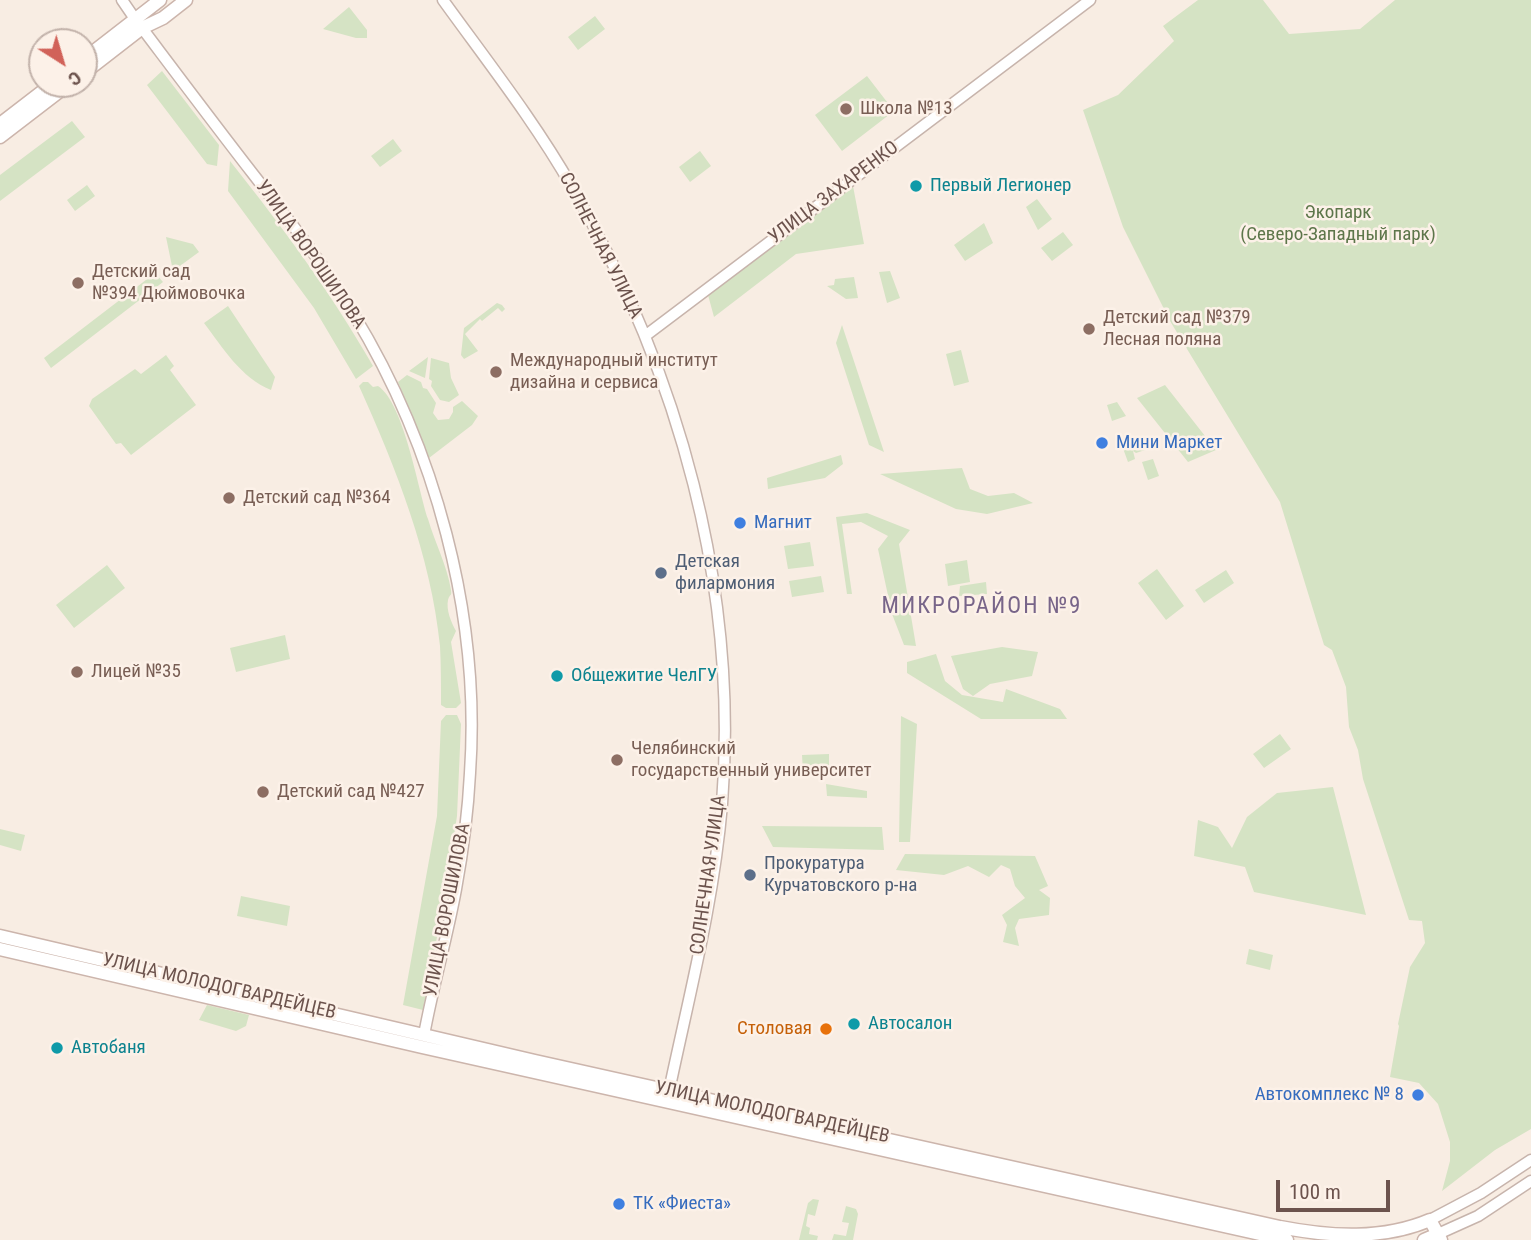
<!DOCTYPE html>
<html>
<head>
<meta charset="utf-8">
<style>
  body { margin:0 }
  #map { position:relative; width:1531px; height:1240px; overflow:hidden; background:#f8ede3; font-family:"Roboto Condensed",sans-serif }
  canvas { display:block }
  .north { position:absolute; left:28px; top:28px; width:70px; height:70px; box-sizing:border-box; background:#fcf1e8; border:2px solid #c2b2aa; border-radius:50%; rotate:143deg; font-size:19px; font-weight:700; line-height:28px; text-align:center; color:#6c534d }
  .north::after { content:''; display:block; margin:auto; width:24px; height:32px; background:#d16259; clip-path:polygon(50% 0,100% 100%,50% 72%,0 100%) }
  .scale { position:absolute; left:1276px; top:1180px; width:114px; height:32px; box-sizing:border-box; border:4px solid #6c534d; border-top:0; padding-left:9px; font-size:21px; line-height:24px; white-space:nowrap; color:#6c534d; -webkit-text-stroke:5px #fcf1e8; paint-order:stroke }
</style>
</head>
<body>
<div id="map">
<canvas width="1531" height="1240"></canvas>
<div class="north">С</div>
<div class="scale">100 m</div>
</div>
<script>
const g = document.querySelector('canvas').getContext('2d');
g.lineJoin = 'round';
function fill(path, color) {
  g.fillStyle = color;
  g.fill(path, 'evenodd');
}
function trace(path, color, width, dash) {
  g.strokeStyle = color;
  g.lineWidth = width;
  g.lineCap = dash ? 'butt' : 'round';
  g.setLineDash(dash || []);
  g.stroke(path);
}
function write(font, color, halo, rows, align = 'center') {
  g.font = font + ' "Roboto Condensed",sans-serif';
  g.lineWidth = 5;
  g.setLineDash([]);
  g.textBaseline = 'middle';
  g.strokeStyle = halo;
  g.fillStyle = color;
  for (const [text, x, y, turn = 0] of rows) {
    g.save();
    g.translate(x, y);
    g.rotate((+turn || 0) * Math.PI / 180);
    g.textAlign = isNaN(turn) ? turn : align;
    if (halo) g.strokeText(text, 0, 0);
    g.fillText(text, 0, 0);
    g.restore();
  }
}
const green = new Path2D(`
  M 1198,0 L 1263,0 L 1289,34 L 1360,29 L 1395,0 L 1531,0 L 1531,1129 L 1495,1150 L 1442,1191 L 1450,1161 L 1450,1142 L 1438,1104 L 1419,1083 L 1390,1077 L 1399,1026 L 1398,1024 L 1410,967 L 1425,943 L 1422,921 L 1409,920 L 1363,779 L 1358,750 L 1349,727 L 1346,687 L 1332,650 L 1324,645 L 1280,502 L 1170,321 L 1123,227 L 1083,110 L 1118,95 L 1174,41 L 1163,26 Z
  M 349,7 L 367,30 L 367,38 L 356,38 L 323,29 Z
  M 595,16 L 605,29 L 578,50 L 568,37 Z
  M 162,71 L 219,145 L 217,166 L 207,164 L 147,85 Z
  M 867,76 L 894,111 L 842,151 L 815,115 Z
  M 72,121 L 85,137 L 0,201 L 0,175 Z
  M 393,139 L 402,151 L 380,167 L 371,156 Z
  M 700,151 L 711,166 L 690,182 L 679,167 Z
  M 230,161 C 283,228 330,291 373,366 L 356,379 L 314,308 L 228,191 Z
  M 87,185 L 95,196 L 75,211 L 67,200 Z
  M 853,186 L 864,244 L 796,254 L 714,317 L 708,295 Z
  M 1037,199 L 1052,219 L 1038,230 L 1026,207 Z
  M 984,223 L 993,243 L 965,261 L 954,245 Z
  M 1063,232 L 1073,245 L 1052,261 L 1041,248 Z
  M 166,237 L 193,244 L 199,252 L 173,271 Z
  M 890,271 L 900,298 L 887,303 L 879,272 Z
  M 155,273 L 163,282 L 51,368 L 44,358 Z
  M 854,277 L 858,298 L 846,299 L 827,286 L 834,285 L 835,279 Z
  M 497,303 L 502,305 L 505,309 L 502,312 L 498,308 L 482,321 L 480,319 L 465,334 L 478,351 L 464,359 L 461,355 L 464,328 Z
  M 228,306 L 275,377 L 271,390 C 241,378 223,348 204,323 Z
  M 842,325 L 884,452 L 869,445 L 836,343 Z
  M 961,350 L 969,382 L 954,386 L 946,354 Z
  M 166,355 L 174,366 L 170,370 L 196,405 L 131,455 L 121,443 L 116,444 L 89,406 L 92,399 L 135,369 L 141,374 Z
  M 428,357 L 425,378 L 409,371 Z
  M 431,358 L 449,363 L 451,378 L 459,395 L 449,402 L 440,400 L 431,386 L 432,381 L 429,379 Z
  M 407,375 L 421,382 L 423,388 L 427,389 L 436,403 L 433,413 L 438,420 L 449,419 L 453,412 L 453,407 L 462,401 L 478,416 L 472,425 L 429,458 L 398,382 Z
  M 363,382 L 368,382 L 373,387 L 378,386 C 404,403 418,489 428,519 C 435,543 447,565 451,590 C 452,597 450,593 448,600 C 446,610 451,622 456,631 L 451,642 L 461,703 L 456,708 L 446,708 L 441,705 C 441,685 441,665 440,646 C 431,556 396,468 359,386 Z
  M 1165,385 L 1216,450 L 1188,462 L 1137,398 Z
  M 1117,402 L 1126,416 L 1112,421 L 1107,405 Z
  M 1129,440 L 1132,448 L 1133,443 L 1141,440 L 1145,450 L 1136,453 L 1133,451 L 1135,459 L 1128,462 L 1121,443 Z
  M 841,455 L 843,464 L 825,478 L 768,489 L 767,478 Z
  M 1153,459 L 1159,476 L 1148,480 L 1142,462 Z
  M 962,468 L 970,489 L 988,496 L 1014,493 L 1033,503 L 987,514 L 956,509 L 880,474 Z
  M 867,513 L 910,530 L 899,544 L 916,646 L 904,645 L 892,614 L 878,549 L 888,536 L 861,522 L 842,524 L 852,594 L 847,594 L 836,517 Z
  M 810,542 L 814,566 L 788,569 L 784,546 Z
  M 967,560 L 970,582 L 948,586 L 945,564 Z
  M 107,565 L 125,588 L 74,628 L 56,605 Z
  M 1157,569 L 1184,606 L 1166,620 L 1138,583 Z
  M 1226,570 L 1234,583 L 1204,603 L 1195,590 Z
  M 821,576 L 824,592 L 792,597 L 789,581 Z
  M 986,582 L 987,594 L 959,596 L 960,586 Z
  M 285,635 L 290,659 L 236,672 L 230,648 Z
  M 1002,647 L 1038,652 L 1032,676 L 990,684 L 973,696 L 963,689 L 951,656 Z
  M 936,654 L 945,681 L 962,695 L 1003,702 L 1006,689 L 1060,709 L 1067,719 L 981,719 L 907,673 L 907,662 Z
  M 446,715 L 457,715 L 461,724 L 457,816 L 446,890 L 423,1010 L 403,1005 L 437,816 L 441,721 Z
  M 901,716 L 917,724 L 910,842 L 899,842 Z
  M 1280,734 L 1291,749 L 1264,768 L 1253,754 Z
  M 829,754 L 829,772 L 803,772 L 802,755 Z
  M 826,784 L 867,791 L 867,798 L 827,796 Z
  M 1333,787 L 1366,915 L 1254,892 L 1245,867 L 1194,856 L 1198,820 L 1218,827 L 1232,848 L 1247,817 L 1277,793 Z
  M 762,826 L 882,827 L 884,850 L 773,847 Z
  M 0,829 L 25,835 L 21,851 L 0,845 Z
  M 905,854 L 1035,856 L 1048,886 L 1039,890 L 1050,898 L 1049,915 L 1019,919 L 1015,928 L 1019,946 L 1003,942 L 1007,925 L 1002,915 L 1025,898 L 1015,886 L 1010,869 L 1001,865 L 989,877 L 968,866 L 944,875 L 896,870 Z
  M 241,896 L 290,906 L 287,926 L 237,916 Z
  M 1249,949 L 1273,955 L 1270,970 L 1246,964 Z
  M 207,1005 L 249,1015 L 246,1026 L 236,1031 L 199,1020 Z
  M 813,1199 L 819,1200 L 815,1216 L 808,1214 L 806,1226 L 810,1228 L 809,1234 L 818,1236 L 817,1240 L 799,1240 L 808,1203 Z
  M 846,1206 L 856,1209 L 858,1214 L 853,1240 L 832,1240 L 834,1234 L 846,1236 L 849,1223 L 842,1222 Z`);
const tertiary = new Path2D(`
  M 122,0 L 135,19
  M 443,0 C 487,61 535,122 572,187 C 679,373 739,588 722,804 C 714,901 689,996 669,1091
  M 142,28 C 179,77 215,125 253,174 C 288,219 324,264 353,313 C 435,447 481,615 470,773 C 468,812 463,851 456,889 C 447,938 433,986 424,1035
  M 645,336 L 1090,0
  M 1430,1220 L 1481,1193 L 1531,1160
  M 1438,1234 L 1478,1216 L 1531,1181`);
const secondary = new Path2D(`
  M 84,59 L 160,0
  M 84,73 L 142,28 L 163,18 L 186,0
  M 0,124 L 52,84
  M 0,137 L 69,84
  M 0,936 L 535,1061 L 1280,1227 C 1331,1237 1383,1240 1430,1220 L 1441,1240
  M 0,949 L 422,1047 L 1287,1240
  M 1424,1240 L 1438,1234`);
const markers = [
  [846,109,7,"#8d6e63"],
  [916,186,7,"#0f9aa8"],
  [78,283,7,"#8d6e63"],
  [1089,329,7,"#8d6e63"],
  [496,372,7,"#8d6e63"],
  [1102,443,7,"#3f7fe0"],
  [229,498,7,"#8d6e63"],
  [740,523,7,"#3f7fe0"],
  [661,573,7,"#5c6f8a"],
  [77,672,7,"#8d6e63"],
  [557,676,7,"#0f9aa8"],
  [617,760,7,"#8d6e63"],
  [263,792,7,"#8d6e63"],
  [750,875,7,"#5c6f8a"],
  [854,1024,7,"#0f9aa8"],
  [826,1029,7,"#e8710a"],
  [57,1048,7,"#0f9aa8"],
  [1418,1095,7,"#3f7fe0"],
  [619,1204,7,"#3f7fe0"]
];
const educationNames = [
  ["Школа №13",860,109],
  ["Детский сад",92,272],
  ["№394 Дюймовочка",92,294],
  ["Детский сад №379",1103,318],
  ["Лесная поляна",1103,340],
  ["Международный институт",510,361],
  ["дизайна и сервиса",510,383],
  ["Детский сад №364",243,498],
  ["Лицей №35",91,672],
  ["Челябинский",631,749],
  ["государственный университет",631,771],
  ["Детский сад №427",277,792]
];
const cultureNames = [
  ["Первый Легионер",930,186],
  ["Общежитие ЧелГУ",571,676],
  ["Автосалон",868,1024],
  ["Автобаня",71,1048]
];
const streetNames = [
  ["УЛИЦА ЗАХАРЕНКО",834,193,-37],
  ["СОЛНЕЧНАЯ УЛИЦА",600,246,63],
  ["УЛИЦА ВОРОШИЛОВА",310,255,55],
  ["СОЛНЕЧНАЯ УЛИЦА",709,875,-82],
  ["УЛИЦА ВОРОШИЛОВА",448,910,-79],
  ["УЛИЦА МОЛОДОГВАРДЕЙЦЕВ",219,987,13],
  ["УЛИЦА МОЛОДОГВАРДЕЙЦЕВ",772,1113,12]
];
const parkNames = [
  ["Экопарк",1338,213],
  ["(Северо-Западный парк)",1338,235]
];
const shopNames = [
  ["Мини Маркет",1116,443],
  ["Магнит",754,523],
  ["Автокомплекс № 8",1404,1095,"right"],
  ["ТК «Фиеста»",633,1204]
];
const serviceNames = [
  ["Детская",675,562],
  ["филармония",675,584],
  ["Прокуратура",764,864],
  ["Курчатовского р-на",764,886]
];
const foodNames = [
  ["Столовая",812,1029]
];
const quarterNames = [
  ["МИКРОРАЙОН №9",982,607]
];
fill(green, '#d5e3c4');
trace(tertiary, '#c7b4ac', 13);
trace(secondary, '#ccb5ac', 15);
trace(tertiary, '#fff', 10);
trace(secondary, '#fff', 12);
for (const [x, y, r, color] of markers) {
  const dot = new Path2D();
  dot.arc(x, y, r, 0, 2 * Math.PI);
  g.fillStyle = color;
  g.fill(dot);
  trace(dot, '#fcf1e8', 2.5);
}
write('19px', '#785e54', '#fcf1e8', educationNames, 'left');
write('19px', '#0d838f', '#fcf1e8', cultureNames, 'left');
write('19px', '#6c534d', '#fcf1e8', streetNames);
write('19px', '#5d764a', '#fcf1e8', parkNames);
write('19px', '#366cbe', '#fcf1e8', shopNames, 'left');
write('19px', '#4e5e75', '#fcf1e8', serviceNames, 'left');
write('19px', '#c56008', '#fcf1e8', foodNames, 'right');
g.letterSpacing = '2px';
write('23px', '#786589', '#fcf1e8', quarterNames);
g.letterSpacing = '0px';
</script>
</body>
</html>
